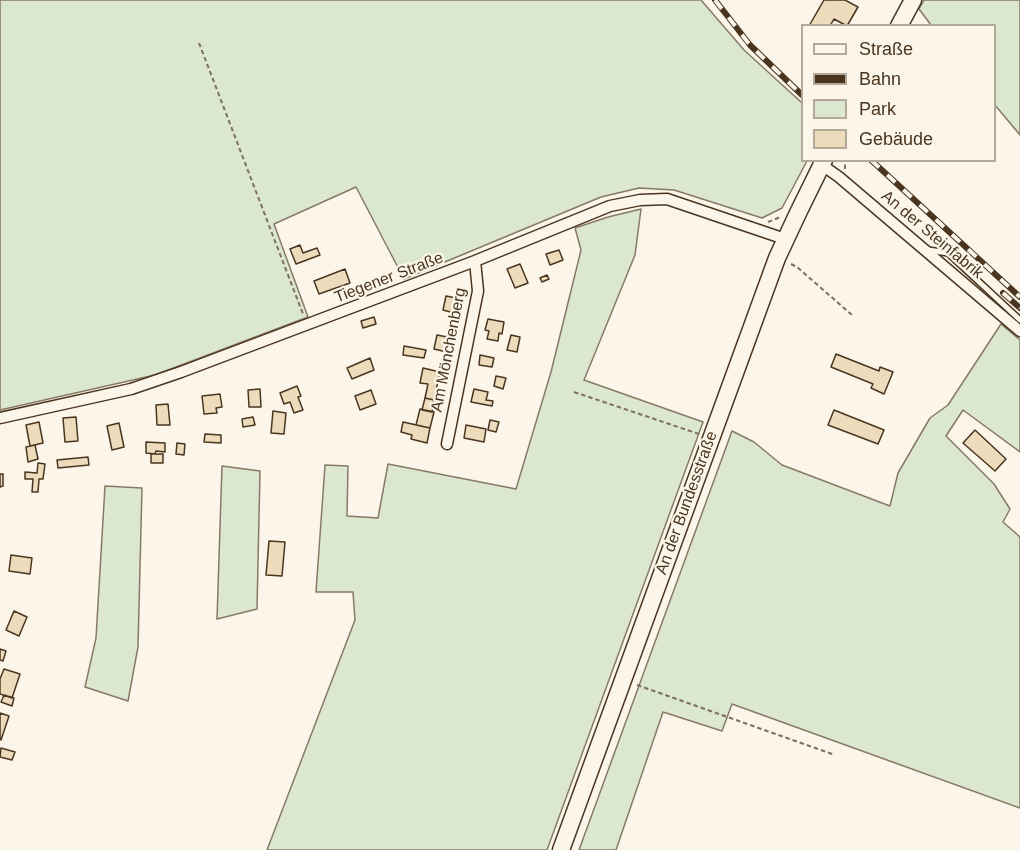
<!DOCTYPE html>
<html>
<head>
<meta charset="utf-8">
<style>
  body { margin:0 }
  #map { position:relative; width:1020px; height:850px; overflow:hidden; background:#fbf6e9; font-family:Helvetica,sans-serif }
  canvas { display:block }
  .legend { position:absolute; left:801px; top:24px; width:195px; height:138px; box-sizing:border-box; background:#fbf6e9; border:2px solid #b4a999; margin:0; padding:8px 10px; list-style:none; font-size:18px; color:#4a3520 }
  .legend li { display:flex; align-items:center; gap:12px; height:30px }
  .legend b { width:30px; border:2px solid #b4a999 }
</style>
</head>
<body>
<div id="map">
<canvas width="1020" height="850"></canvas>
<ul class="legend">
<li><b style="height:8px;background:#fbf6e9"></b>Straße</li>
<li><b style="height:8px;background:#4a3520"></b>Bahn</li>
<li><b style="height:16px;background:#dce7d0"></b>Park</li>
<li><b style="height:16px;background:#ecdcbc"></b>Gebäude</li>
</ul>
</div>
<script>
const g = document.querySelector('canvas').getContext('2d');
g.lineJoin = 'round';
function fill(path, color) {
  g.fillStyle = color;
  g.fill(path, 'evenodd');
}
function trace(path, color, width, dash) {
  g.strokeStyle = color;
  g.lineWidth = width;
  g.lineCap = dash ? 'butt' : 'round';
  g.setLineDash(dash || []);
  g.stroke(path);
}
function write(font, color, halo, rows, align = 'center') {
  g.font = font + ' Helvetica,sans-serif';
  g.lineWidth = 4.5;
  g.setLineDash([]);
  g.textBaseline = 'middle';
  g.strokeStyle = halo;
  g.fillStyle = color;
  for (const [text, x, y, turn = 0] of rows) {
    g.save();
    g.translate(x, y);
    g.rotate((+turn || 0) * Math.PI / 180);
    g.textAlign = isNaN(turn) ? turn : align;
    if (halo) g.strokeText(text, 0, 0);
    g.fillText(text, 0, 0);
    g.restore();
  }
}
const green = new Path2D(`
  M 0,0 L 701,0 L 744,50 L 802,103 L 802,160 L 807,161 L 782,208 L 762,218 L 674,190 L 639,188 L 601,197 L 404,279 L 356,187 L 274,224 L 308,317 L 155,375 L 0,410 Z
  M 924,0 L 1020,0 L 1020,135 L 995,105 L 994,26 L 931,25 L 919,9 Z
  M 641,209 L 635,255 L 584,380 L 703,422 L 547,850 L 267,850 L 355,620 L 353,592 L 316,592 L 325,465 L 348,466 L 347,516 L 378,518 L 388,464 L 516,489 L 551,372 L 581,250 L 575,228 L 608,217 Z
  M 1001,324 L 1020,340 L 1020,452 L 963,410 L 946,436 L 994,484 L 1010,509 L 1003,522 L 1020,537 L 1020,808 L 732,704 L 722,731 L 663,712 L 616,850 L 579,850 L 732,431 L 754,442 L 782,465 L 890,506 L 898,473 L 930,418 L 948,405 Z
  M 222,466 L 260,471 L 257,609 L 217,619 Z
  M 105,486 L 142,488 L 138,647 L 128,701 L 85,687 L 96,638 Z`);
const building = new Path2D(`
  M 824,0 L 845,0 L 858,7 L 847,26 L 834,19 L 830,26 L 809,26 Z
  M 300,245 L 303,253 L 317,248 L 320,255 L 296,264 L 290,249 Z
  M 559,250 L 563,260 L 550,265 L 546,254 Z
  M 520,264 L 528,283 L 515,288 L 507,269 Z
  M 345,269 L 350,283 L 319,294 L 314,281 Z
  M 547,275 L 549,279 L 542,282 L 540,278 Z
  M 446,296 L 462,299 L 456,326 L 451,325 L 454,313 L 443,310 Z
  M 374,317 L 376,324 L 363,328 L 361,321 Z
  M 488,319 L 504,322 L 502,334 L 499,333 L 498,341 L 487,339 L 489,331 L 485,330 Z
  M 449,324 L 456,326 L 451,353 L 434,349 L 437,335 L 447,337 Z
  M 511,335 L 520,337 L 517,352 L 507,350 Z
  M 404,346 L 426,350 L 424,358 L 403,355 Z
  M 836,354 L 879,371 L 880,367 L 893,372 L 884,394 L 871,388 L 873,384 L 831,367 Z
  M 480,355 L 494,358 L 492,367 L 479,365 Z
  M 370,358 L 374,370 L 352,379 L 347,368 Z
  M 423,368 L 440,372 L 434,400 L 425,398 L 428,384 L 420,383 Z
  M 496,376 L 506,378 L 503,389 L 494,386 Z
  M 297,386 L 301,396 L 298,397 L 303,410 L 294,413 L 290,402 L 284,404 L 280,393 Z
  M 260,389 L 261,407 L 249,407 L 248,390 Z
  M 474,389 L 488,392 L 486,400 L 493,401 L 492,406 L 471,402 Z
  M 371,390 L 376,404 L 360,410 L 355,396 Z
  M 220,394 L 222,407 L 216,408 L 217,413 L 204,414 L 202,396 Z
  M 425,398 L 434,400 L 432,412 L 422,410 Z
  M 168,404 L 170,425 L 157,425 L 156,405 Z
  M 420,409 L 434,412 L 430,428 L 416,425 Z
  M 834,410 L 884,430 L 878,444 L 828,425 Z
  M 273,411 L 286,413 L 284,434 L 271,433 Z
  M 76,417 L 78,441 L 65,442 L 63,418 Z
  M 253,417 L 255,425 L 243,427 L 242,419 Z
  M 490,420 L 499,422 L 496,432 L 488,430 Z
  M 39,422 L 43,443 L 30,446 L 26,425 Z
  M 403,422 L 430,428 L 427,443 L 411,439 L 412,435 L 401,432 Z
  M 119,423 L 124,447 L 112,450 L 107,426 Z
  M 466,425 L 486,429 L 484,442 L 464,438 Z
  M 975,430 L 1006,459 L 995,471 L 963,443 Z
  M 205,434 L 221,435 L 221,443 L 204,442 Z
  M 146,442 L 165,443 L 165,452 L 156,451 L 155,454 L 146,453 Z
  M 177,443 L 185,444 L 184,455 L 176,454 Z
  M 35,445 L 38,459 L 28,462 L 26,447 Z
  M 151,454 L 163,454 L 163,463 L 151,463 Z
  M 88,457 L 89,465 L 58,468 L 57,460 Z
  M 38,463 L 45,464 L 43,479 L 39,479 L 38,492 L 32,492 L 33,479 L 25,479 L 25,472 L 37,473 Z
  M 0,474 L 3,474 L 3,486 L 0,487 Z
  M 269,541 L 285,542 L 282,576 L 266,575 Z
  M 11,555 L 32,558 L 30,574 L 9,571 Z
  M 14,611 L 27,617 L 19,636 L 6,630 Z
  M 0,649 L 6,651 L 3,661 L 0,660 Z
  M 4,669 L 20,674 L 12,698 L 0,694 L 0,679 Z
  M 4,695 L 14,698 L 12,706 L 1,702 Z
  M 0,713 L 9,716 L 1,740 L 0,739 Z
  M 1,748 L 15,752 L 12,760 L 0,757 Z`);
const path = new Path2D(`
  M 199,43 L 303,314
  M 845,169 L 845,160
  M 768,222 L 778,218 L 781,215
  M 791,264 L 797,267 L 852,315
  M 574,392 L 699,434
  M 637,685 L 835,755`);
const service = new Path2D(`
  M 928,250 L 948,253 L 1020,320`);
const minor = new Path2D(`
  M 822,165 L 839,177 L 1020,331
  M 0,418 L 131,389 L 181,372 L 475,261 L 610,206 L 640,200 L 667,199 L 785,239
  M 447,444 L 478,291 L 475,261`);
const primary = new Path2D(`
  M 899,26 L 913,0
  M 561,850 L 777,258 L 798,213 L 824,160`);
const rail = new Path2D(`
  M 715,0 L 750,45 L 802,95
  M 871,160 L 1020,297
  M 1003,293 L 1020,308`);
const streetNames = [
  ["An der Steinfabrik",932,235,40],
  ["Tiegener Straße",389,278,-21],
  ["Am Mönchenberg",449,350,-79],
  ["An der Bundesstraße",687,503,-70]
];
fill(green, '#dce7d0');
trace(green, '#887966', 1.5);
fill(building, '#ecdcbc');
trace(building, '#4a3520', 1.5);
trace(service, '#4a3520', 8);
trace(minor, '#4a3520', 13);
trace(primary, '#4a3520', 19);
trace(path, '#7f6f5c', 2, [4.5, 3]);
trace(service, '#fbf6e9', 5);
trace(minor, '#fbf6e9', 10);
trace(primary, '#fbf6e9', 16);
trace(rail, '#4a3520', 6);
trace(rail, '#fbf6e9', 4, [11]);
write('16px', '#4a3520', '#fbf6e9', streetNames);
</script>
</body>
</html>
